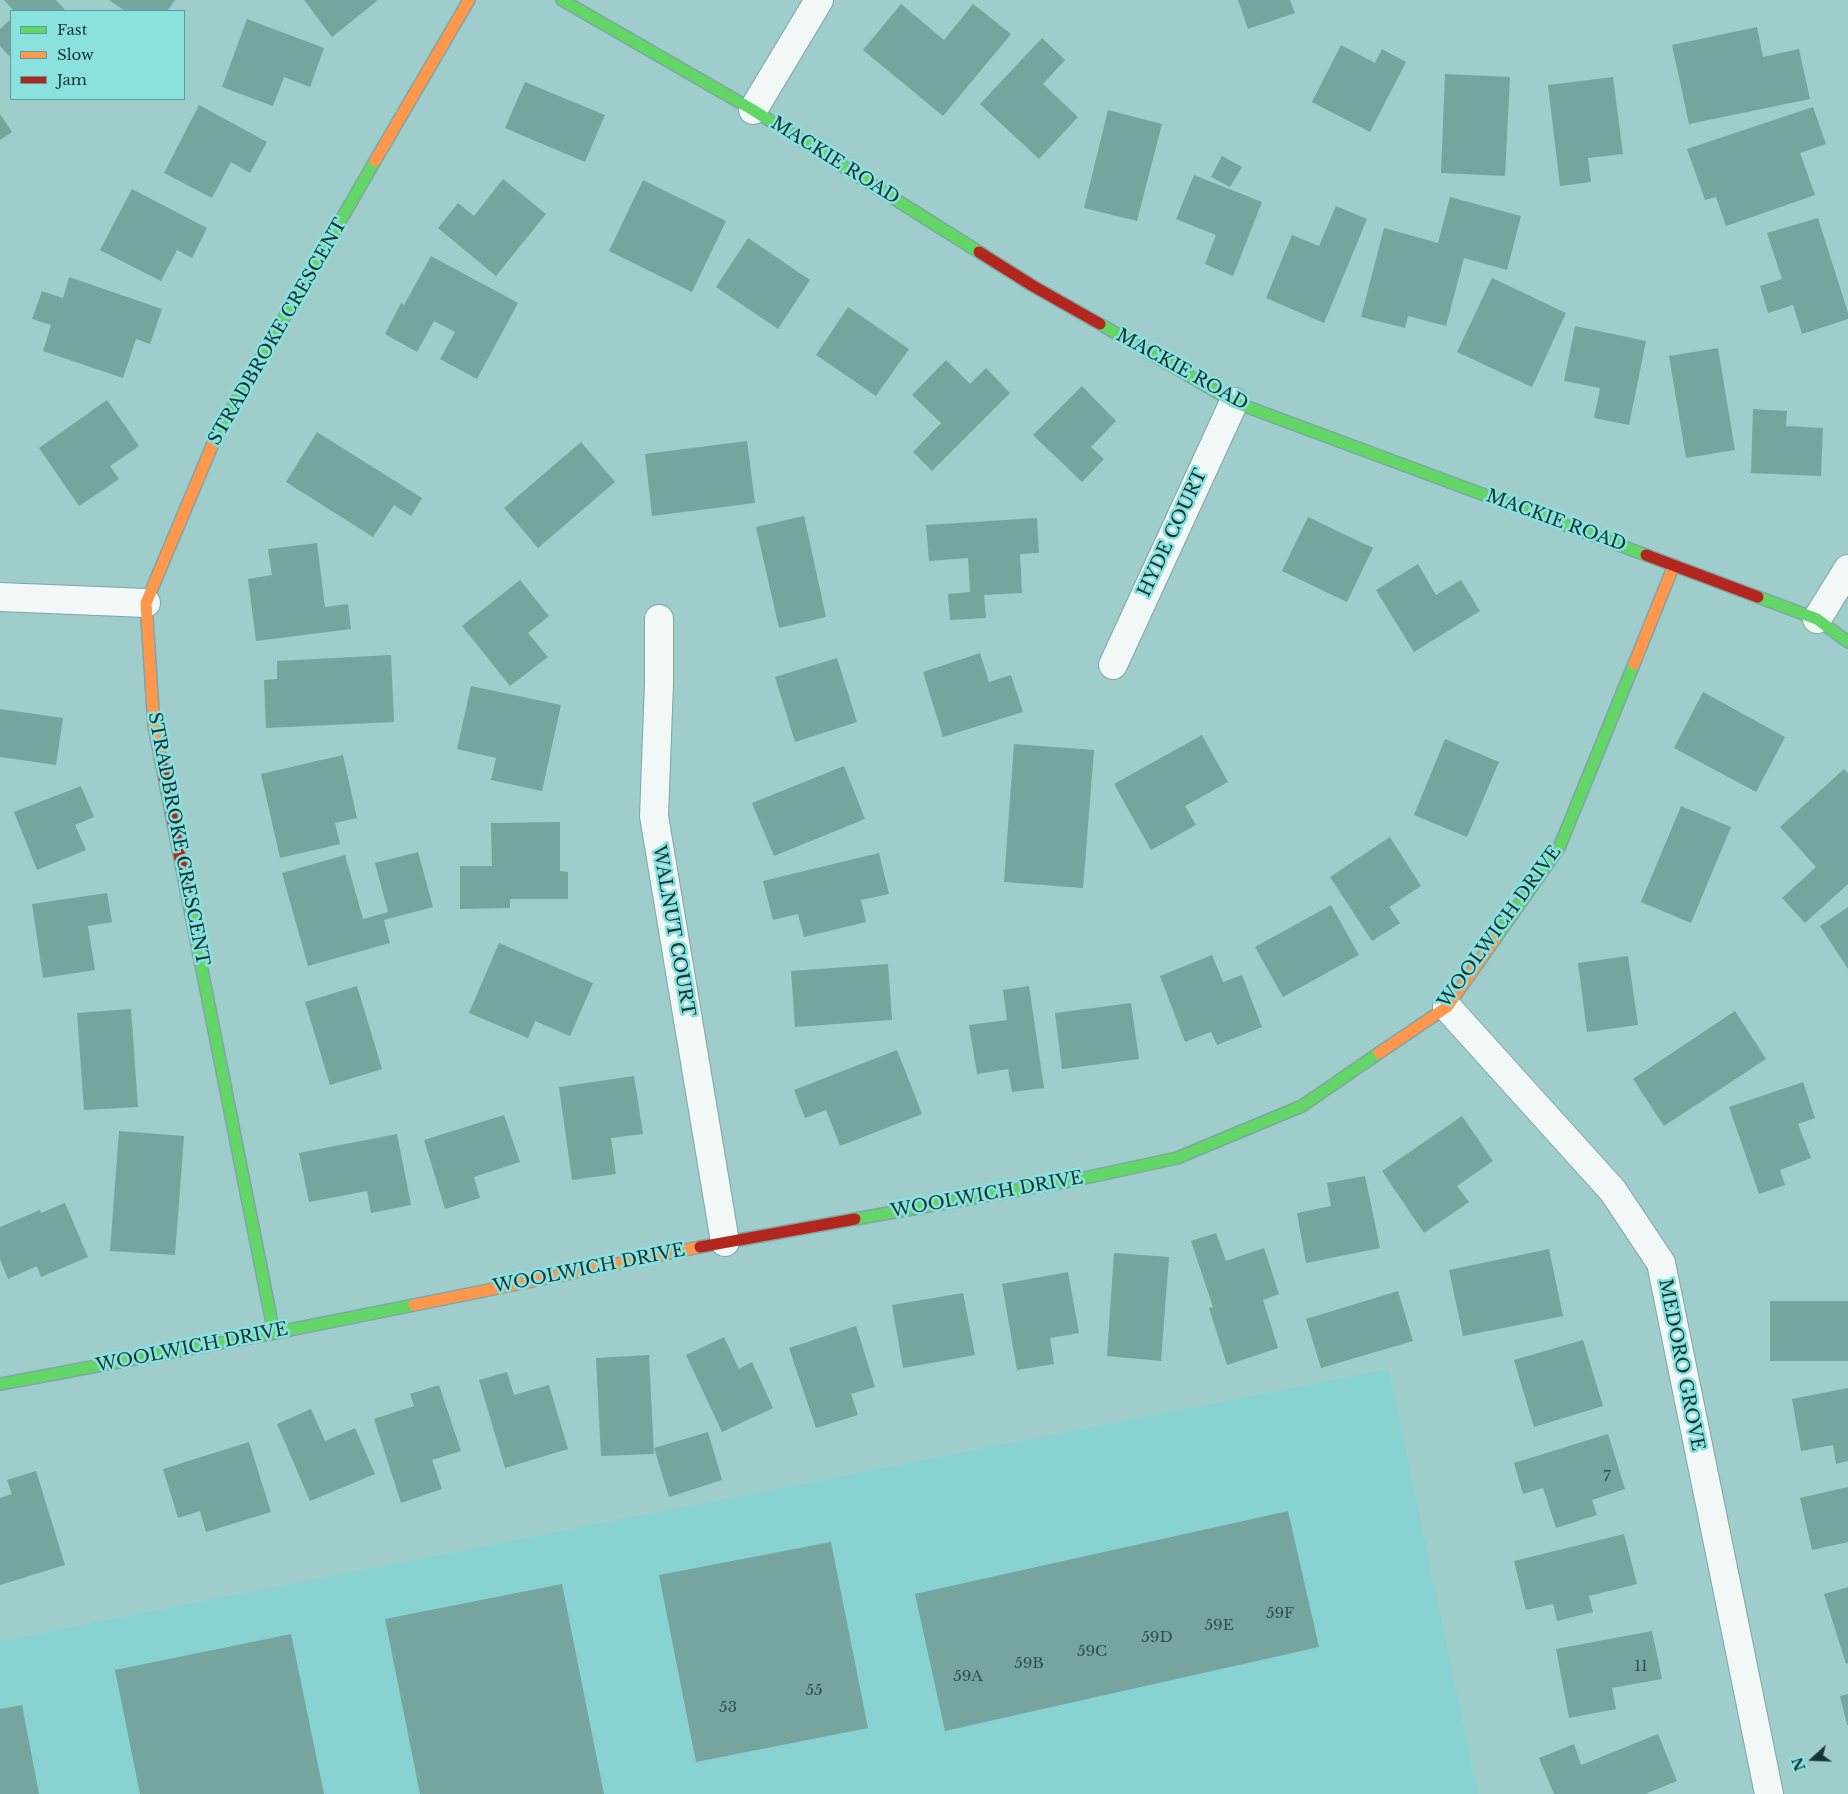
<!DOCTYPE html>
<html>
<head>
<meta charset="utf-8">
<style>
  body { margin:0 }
  #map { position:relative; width:1848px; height:1794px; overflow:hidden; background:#9fcdcc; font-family:"Libre Baskerville",serif }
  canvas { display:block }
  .legend { position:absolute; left:10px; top:10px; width:175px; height:90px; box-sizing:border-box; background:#8be1de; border:1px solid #5a9d9b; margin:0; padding:6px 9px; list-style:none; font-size:15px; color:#113636 }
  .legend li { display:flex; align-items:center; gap:10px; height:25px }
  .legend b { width:25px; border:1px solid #5a9d9b }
  .north { position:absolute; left:1788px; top:1734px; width:50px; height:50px; -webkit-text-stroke:4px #8be1de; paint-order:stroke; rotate:250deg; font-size:14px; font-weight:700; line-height:20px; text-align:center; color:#113636 }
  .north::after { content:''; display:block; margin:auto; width:18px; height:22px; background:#113636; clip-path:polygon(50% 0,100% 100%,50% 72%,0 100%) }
</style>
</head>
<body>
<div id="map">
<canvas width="1848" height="1794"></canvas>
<ul class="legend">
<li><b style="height:6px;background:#63d668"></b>Fast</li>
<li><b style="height:6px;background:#ff974d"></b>Slow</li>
<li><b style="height:6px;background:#b3261e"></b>Jam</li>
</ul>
<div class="north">N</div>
</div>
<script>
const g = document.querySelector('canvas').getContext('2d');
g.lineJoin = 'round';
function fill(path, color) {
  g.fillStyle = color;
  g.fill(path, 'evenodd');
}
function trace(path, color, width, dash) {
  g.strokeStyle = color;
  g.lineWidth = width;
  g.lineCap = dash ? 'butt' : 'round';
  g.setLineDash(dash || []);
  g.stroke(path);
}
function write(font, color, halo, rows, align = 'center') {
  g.font = font + ' "Libre Baskerville",serif';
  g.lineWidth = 5;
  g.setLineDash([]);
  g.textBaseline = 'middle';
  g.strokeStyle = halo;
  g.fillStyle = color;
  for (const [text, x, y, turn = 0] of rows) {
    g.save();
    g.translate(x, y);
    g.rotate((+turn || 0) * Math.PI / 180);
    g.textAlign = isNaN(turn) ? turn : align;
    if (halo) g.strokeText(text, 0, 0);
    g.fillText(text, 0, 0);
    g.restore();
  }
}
const built = new Path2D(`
  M 1389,1369 L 1478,1794 L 0,1794 L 0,1641 Z`);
const building = new Path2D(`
  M 4,0 L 56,0 L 66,11 L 14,11 Z
  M 109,0 L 175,0 L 167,11 L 125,11 Z
  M 304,0 L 376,0 L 377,1 L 332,37 Z
  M 1238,0 L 1290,0 L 1295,13 L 1248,29 Z
  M 901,4 L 944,40 L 973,4 L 1011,34 L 943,116 L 863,50 Z
  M 11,19 L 11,58 L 0,46 L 0,29 Z
  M 247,19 L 324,48 L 310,87 L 284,77 L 273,106 L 222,87 Z
  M 1757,27 L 1763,57 L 1799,49 L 1810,99 L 1689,124 L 1672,45 Z
  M 1042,38 L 1065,60 L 1043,84 L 1078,117 L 1039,159 L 980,104 Z
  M 1341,45 L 1375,63 L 1382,49 L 1406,62 L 1370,132 L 1312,102 Z
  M 1445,74 L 1510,77 L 1505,176 L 1441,173 Z
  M 1613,77 L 1623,154 L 1588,158 L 1591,182 L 1560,186 L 1548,85 Z
  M 525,82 L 605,115 L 585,162 L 505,128 Z
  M 199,105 L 267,142 L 250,173 L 231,162 L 212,198 L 164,173 Z
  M 1813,107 L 1826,144 L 1800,153 L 1815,195 L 1726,226 L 1716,197 L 1705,200 L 1687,149 Z
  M 1108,110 L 1162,124 L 1137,221 L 1084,208 Z
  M 0,114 L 12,132 L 0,140 Z
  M 1222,156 L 1242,167 L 1230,187 L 1211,177 Z
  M 1194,175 L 1262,202 L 1233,276 L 1205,264 L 1216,235 L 1176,219 Z
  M 503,179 L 546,214 L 496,276 L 438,228 L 458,203 L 474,216 Z
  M 643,180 L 726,221 L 692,292 L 609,251 Z
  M 132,189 L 207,228 L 192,258 L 177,250 L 161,281 L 100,250 Z
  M 1450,197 L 1521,216 L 1507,270 L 1464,258 L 1446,326 L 1408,316 L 1405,328 L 1361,317 L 1384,228 L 1438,243 Z
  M 1336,206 L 1367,219 L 1324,323 L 1266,298 L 1292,235 L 1319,246 Z
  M 1818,218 L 1848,313 L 1848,319 L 1802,334 L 1793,305 L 1768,313 L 1760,286 L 1782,279 L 1767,233 Z
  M 748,238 L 810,280 L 778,329 L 716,287 Z
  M 431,256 L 518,303 L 477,379 L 440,359 L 455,332 L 434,321 L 417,352 L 385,334 L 401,303 L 404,305 Z
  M 69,277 L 162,309 L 150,344 L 136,339 L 123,378 L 43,351 L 51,325 L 32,319 L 42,291 L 63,298 Z
  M 1492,278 L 1566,313 L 1532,387 L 1457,352 Z
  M 848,307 L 909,349 L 876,396 L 816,355 Z
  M 1575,326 L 1646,341 L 1629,425 L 1594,418 L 1600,388 L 1564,381 Z
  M 1718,348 L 1735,450 L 1686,458 L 1669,356 Z
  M 946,360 L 970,384 L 986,368 L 1010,393 L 932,471 L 913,452 L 941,423 L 912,395 Z
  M 1082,386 L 1116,421 L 1091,447 L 1104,459 L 1082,482 L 1033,435 Z
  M 107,400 L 139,446 L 110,466 L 119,479 L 79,506 L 39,448 Z
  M 1753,409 L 1787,411 L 1786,426 L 1823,428 L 1821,476 L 1751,473 Z
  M 317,432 L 422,498 L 411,516 L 394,505 L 373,537 L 286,482 Z
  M 747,441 L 755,503 L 652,516 L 645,454 Z
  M 581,442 L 615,482 L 538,548 L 504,508 Z
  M 804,516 L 826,617 L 779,628 L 756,527 Z
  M 1308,517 L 1373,548 L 1347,602 L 1282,571 Z
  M 1037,518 L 1039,553 L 1020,554 L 1022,593 L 984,595 L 986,618 L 950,620 L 948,594 L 970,592 L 968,558 L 929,561 L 926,525 Z
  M 317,543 L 325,607 L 348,604 L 351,629 L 256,641 L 248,579 L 272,575 L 268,549 Z
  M 1418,564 L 1436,595 L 1461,580 L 1480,611 L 1414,652 L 1376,590 Z
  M 520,580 L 549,616 L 528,633 L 548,657 L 510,686 L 462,626 Z
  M 980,653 L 989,682 L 1011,675 L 1023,712 L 943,737 L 923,672 Z
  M 391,655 L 394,722 L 266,728 L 264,680 L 277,679 L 277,661 Z
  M 837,658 L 857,722 L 795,742 L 775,677 Z
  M 471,686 L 561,705 L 542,791 L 491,780 L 496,758 L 457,749 Z
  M 1703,692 L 1785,737 L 1756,792 L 1674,748 Z
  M 0,709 L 63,718 L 56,765 L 0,757 Z
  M 1202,735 L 1228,782 L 1185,806 L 1196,825 L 1151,850 L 1114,784 Z
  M 1445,739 L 1499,762 L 1467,837 L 1414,815 Z
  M 1014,744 L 1094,750 L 1083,888 L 1004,882 Z
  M 343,755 L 357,818 L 335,823 L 340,844 L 280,858 L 261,774 Z
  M 844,766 L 865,819 L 774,856 L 752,803 Z
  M 1844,769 L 1848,773 L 1848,884 L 1805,923 L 1782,898 L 1816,867 L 1780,827 Z
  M 81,786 L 94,817 L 75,825 L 86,850 L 37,870 L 14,812 Z
  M 1681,806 L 1731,827 L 1691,923 L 1641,902 Z
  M 560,822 L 560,871 L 568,872 L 568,899 L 510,899 L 510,908 L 460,909 L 460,866 L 492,866 L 491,823 Z
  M 1390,837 L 1421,886 L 1389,907 L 1400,923 L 1372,941 L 1330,877 Z
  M 418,852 L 433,907 L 384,920 L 390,943 L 308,966 L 282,873 L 345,855 L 363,919 L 388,912 L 375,863 Z
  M 879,853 L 889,894 L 861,900 L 866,922 L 804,937 L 798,914 L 773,920 L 763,881 Z
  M 107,893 L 112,922 L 88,926 L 95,970 L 43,978 L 32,904 Z
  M 1331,905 L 1359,955 L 1283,997 L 1255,947 Z
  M 1848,907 L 1848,969 L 1820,926 Z
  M 499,943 L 593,983 L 570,1036 L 535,1021 L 528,1038 L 469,1013 Z
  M 1212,955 L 1223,982 L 1242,975 L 1262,1027 L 1217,1045 L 1211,1032 L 1185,1042 L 1160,976 Z
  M 1628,956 L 1638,1025 L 1587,1032 L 1578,963 Z
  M 888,964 L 892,1020 L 795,1027 L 791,971 Z
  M 357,986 L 382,1069 L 330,1085 L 305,1002 Z
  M 1029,986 L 1044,1088 L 1012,1092 L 1008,1069 L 977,1074 L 969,1025 L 1007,1020 L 1003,990 Z
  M 1131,1003 L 1139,1059 L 1062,1069 L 1055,1013 Z
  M 131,1009 L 138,1107 L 84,1110 L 77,1013 Z
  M 1735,1011 L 1766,1059 L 1664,1126 L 1633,1079 Z
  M 897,1050 L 922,1114 L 840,1146 L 826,1110 L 805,1118 L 794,1090 Z
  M 634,1076 L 643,1134 L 611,1138 L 616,1174 L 572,1180 L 559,1087 Z
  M 1803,1082 L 1815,1118 L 1798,1124 L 1811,1158 L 1780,1170 L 1785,1185 L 1759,1194 L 1729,1107 Z
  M 504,1115 L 520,1162 L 474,1177 L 480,1198 L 445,1209 L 424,1140 Z
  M 1462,1116 L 1493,1161 L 1457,1186 L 1469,1202 L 1424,1233 L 1382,1171 Z
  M 119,1131 L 184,1136 L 175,1255 L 110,1251 Z
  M 397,1134 L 411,1205 L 371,1213 L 367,1191 L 309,1202 L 299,1153 Z
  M 1365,1176 L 1380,1248 L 1306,1263 L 1297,1213 L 1331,1206 L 1327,1183 Z
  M 65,1203 L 88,1257 L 41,1277 L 37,1266 L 8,1279 L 0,1259 L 0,1227 L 40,1210 L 41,1213 Z
  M 1216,1233 L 1226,1261 L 1264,1248 L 1279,1294 L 1263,1300 L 1278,1348 L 1227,1365 L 1209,1308 L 1213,1307 L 1191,1241 Z
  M 1549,1249 L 1563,1316 L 1463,1336 L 1449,1270 Z
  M 1114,1253 L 1169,1257 L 1161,1361 L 1107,1356 Z
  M 1068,1272 L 1079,1333 L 1050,1338 L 1054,1364 L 1017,1370 L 1002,1284 Z
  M 1398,1291 L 1413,1341 L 1321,1368 L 1306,1319 Z
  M 963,1293 L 975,1355 L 903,1368 L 892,1305 Z
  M 1770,1301 L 1848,1301 L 1848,1361 L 1770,1361 Z
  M 856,1326 L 875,1387 L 851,1394 L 858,1415 L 816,1428 L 789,1348 Z
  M 724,1337 L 739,1369 L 752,1362 L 773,1408 L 722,1432 L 686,1355 Z
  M 1583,1340 L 1603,1406 L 1534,1427 L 1514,1360 Z
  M 649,1355 L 654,1454 L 601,1456 L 596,1358 Z
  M 507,1372 L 514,1395 L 549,1385 L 568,1449 L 505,1468 L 479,1380 Z
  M 439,1385 L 461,1451 L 432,1460 L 442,1489 L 401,1503 L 374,1419 L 414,1406 L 410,1394 Z
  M 1848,1388 L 1848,1461 L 1836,1464 L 1833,1445 L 1801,1451 L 1792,1399 Z
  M 311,1409 L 325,1441 L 355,1428 L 375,1474 L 310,1501 L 277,1424 Z
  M 708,1432 L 722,1480 L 669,1497 L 654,1448 Z
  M 1608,1434 L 1625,1489 L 1592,1500 L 1597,1515 L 1556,1528 L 1543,1488 L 1523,1494 L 1514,1463 Z
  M 249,1442 L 271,1512 L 206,1532 L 200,1511 L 178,1518 L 163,1469 Z
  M 36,1471 L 65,1565 L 0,1585 L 0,1498 L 12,1494 L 7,1480 Z
  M 1848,1487 L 1848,1542 L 1812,1550 L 1800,1498 Z
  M 1288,1511 L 1319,1647 L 945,1731 L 915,1594 Z
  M 1624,1534 L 1637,1584 L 1589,1596 L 1593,1612 L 1557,1621 L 1553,1604 L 1526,1610 L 1514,1561 Z
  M 831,1542 L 868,1728 L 696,1762 L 659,1575 Z
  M 562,1584 L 604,1794 L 420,1794 L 385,1619 Z
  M 1848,1587 L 1848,1663 L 1846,1664 L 1824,1594 Z
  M 1652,1631 L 1662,1679 L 1612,1688 L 1616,1709 L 1569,1718 L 1556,1649 Z
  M 291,1634 L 324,1794 L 140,1794 L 115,1670 Z
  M 1848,1694 L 1848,1725 L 1847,1725 L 1840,1696 Z
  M 22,1705 L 39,1794 L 0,1794 L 0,1709 Z
  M 1658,1734 L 1677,1781 L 1645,1794 L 1554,1794 L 1539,1758 L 1574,1744 L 1581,1765 Z`);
const street = new Path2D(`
  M 753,110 L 819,0
  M 0,597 L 146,603
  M 659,619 L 659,683 L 654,816 L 725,1242
  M 1817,619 L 1848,569
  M 1113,665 L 1234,402
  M 1447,1007 L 1613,1191 L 1661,1263 L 1769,1794`);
const fast = new Path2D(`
  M 562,0 L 753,110 L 979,252
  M 1100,324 L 1234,402 L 1646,555
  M 212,446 L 218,432 L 375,161
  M 1758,597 L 1817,619 L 1848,642
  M 185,884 L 274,1333
  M 1495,939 L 1559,848 L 1634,664
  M 855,1219 L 1080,1179 L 1177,1158 L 1302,1106 L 1379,1053
  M 0,1384 L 274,1333 L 414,1305`);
const slow = new Path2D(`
  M 375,161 L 469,0
  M 1634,664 L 1674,565
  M 161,761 L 154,726 L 146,603 L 212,446
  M 1379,1053 L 1447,1007 L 1495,939
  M 414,1305 L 700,1247`);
const jam = new Path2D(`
  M 979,252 L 1033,286 L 1100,324
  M 1646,555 L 1758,597
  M 161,761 L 185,884
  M 700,1247 L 855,1219`);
const numberNames = [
  ["7",1607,1477],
  ["59F",1280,1614],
  ["59E",1219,1626],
  ["59D",1157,1638],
  ["59C",1092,1652],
  ["59B",1029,1664],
  ["11",1641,1667],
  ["59A",968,1677],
  ["55",814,1691],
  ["53",728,1708]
];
const streetNames = [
  ["MACKIE ROAD",835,161,32],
  ["STRADBROKE CRESCENT",278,332,-60],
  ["MACKIE ROAD",1182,370,29],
  ["MACKIE ROAD",1556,521,20],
  ["HYDE COURT",1173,533,-65],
  ["STRADBROKE CRESCENT",178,839,79],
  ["WOOLWICH DRIVE",1500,927,-54],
  ["WALNUT COURT",673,931,80],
  ["WOOLWICH DRIVE",987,1195,-10],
  ["WOOLWICH DRIVE",589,1269,-11],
  ["WOOLWICH DRIVE",192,1348,-11],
  ["MEDORO GROVE",1681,1365,79]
];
fill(built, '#88d3d2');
fill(building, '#76a49e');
trace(street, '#7fa5a4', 30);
trace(fast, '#7fa5a4', 14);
trace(slow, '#7fa5a4', 14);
trace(jam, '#7fa5a4', 14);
trace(street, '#f1f8f7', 28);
trace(fast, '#63d668', 11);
trace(slow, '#ff974d', 11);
trace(jam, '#b3261e', 11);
write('15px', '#2a5250', null, numberNames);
write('18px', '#113636', '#8be1de', streetNames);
</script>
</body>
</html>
